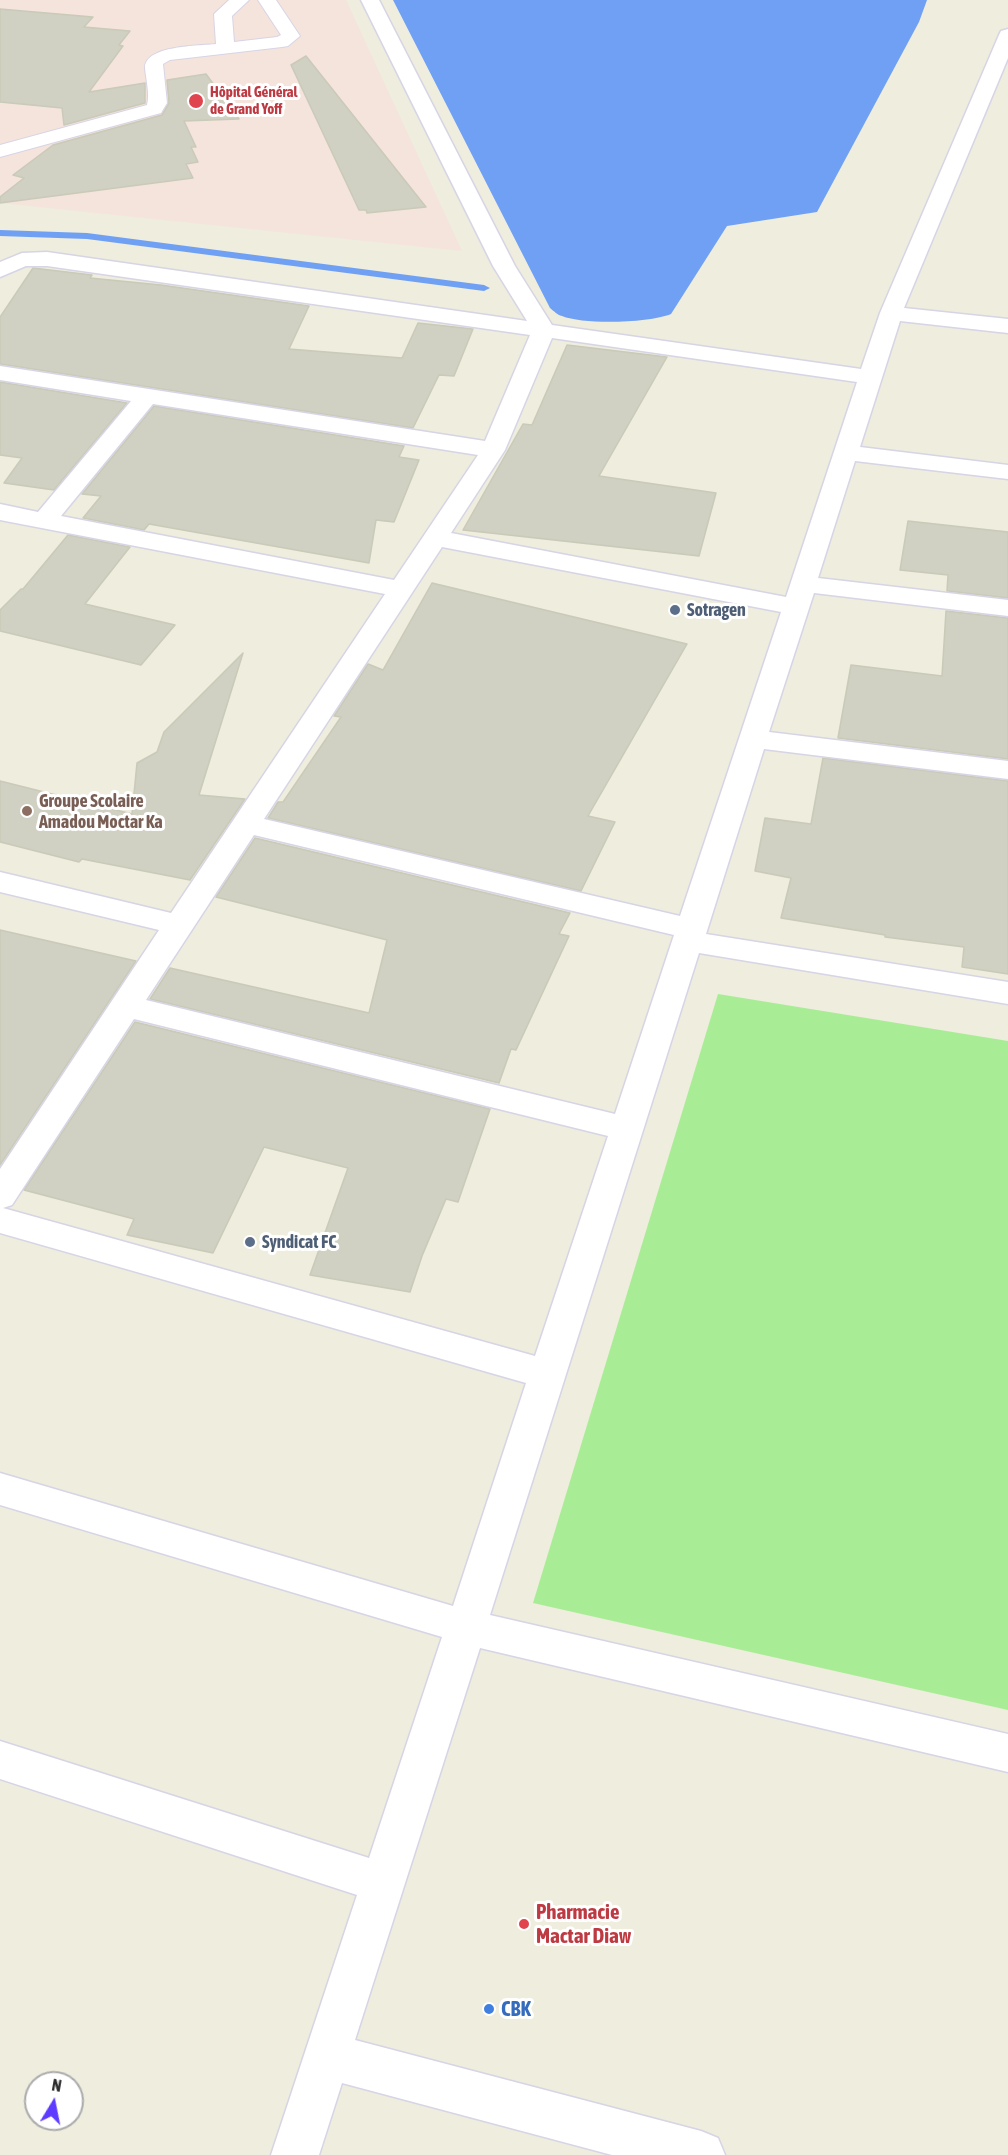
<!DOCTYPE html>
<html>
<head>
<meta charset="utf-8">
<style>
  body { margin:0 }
  #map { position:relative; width:1008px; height:2155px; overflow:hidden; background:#eeedde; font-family:"Asap Condensed",sans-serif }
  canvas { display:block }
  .north { position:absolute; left:24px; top:2071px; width:60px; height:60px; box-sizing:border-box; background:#fff; border:2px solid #ababab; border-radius:50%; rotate:10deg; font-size:16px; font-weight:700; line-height:24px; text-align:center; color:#2c2c2c }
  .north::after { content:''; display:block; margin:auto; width:21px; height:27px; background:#5e3bff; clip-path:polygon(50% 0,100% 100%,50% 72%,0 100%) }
</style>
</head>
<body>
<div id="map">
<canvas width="1008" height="2155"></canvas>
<div class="north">N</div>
</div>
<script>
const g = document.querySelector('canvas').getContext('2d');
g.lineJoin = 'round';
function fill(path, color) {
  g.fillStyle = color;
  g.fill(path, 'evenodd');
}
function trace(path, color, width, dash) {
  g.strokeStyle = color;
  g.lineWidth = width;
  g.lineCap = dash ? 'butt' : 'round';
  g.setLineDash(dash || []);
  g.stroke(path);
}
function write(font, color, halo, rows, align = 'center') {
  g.font = font + ' "Asap Condensed",sans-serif';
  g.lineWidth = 6;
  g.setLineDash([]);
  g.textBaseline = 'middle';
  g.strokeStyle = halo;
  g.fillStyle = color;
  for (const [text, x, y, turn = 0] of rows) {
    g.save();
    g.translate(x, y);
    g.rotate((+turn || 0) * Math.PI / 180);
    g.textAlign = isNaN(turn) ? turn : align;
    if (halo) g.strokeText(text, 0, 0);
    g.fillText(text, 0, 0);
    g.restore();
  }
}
const medical = new Path2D(`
  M 0,0 L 346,0 L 462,251 L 0,203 Z`);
const pitch = new Path2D(`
  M 718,994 L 1008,1041 L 1008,1710 L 533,1603 Z`);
const water = new Path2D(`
  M 393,0 L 927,0 L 919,22 L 817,212 L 727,226 L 671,314 C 649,323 584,325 562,316 C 557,315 554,311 550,308 Z`);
const stream = new Path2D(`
  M 0,230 L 87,233 L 484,285 L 490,288 L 484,291 L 87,239 L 0,236 Z`);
const building = new Path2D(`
  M 0,9 L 93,17 L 84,27 L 130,31 L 119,45 L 123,46 L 89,92 L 145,83 L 145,103 L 64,125 L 62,108 L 0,102 Z
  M 306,56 L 426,207 L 367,213 L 366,210 L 359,210 L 291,65 Z
  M 206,74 L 239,119 L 184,121 L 196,147 L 191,147 L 198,162 L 186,164 L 193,178 L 0,203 L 0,197 L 24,178 L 13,175 L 53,145 L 162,115 L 169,103 L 167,80 Z
  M 33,268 L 92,275 L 90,278 L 161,285 L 309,306 L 289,349 L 402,358 L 418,323 L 473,329 L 454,376 L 439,375 L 413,428 L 0,364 L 0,317 Z
  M 567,345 L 667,357 L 599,476 L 716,493 L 699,556 L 463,530 L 523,424 L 532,425 Z
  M 0,382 L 127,403 L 54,490 L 4,483 L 22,458 L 0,455 Z
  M 154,406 L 404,446 L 399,457 L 419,460 L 394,522 L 376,520 L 369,563 L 149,524 L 144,530 L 83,518 L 101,496 L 82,494 Z
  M 908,521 L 1008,532 L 1008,598 L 947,591 L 948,575 L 900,570 Z
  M 68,535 L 130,547 L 85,604 L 175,625 L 141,665 L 0,631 L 0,610 L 21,589 L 23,589 Z
  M 432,583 L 687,644 L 588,816 L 615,822 L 581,891 L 268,818 L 278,802 L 283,802 L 341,717 L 334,716 L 368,664 L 383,670 Z
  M 946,611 L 1008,618 L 1008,759 L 838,738 L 851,665 L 942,676 Z
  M 243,653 L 199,795 L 245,799 L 190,880 L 82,859 L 79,862 L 0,842 L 0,781 L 132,814 L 137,763 L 157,752 L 164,732 Z
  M 823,758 L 1008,781 L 1008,974 L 962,967 L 964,947 L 885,937 L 885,935 L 781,918 L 791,878 L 755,871 L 765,818 L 811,824 Z
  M 255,838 L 570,913 L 559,934 L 569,936 L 516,1050 L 511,1049 L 499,1083 L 150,999 L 170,968 L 369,1013 L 387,940 L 216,897 Z
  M 0,930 L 136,961 L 0,1165 Z
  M 135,1022 L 490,1109 L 458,1202 L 446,1199 L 422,1256 L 410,1292 L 310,1275 L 348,1168 L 264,1147 L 213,1253 L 127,1235 L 134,1219 L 24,1190 Z`);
const service = new Path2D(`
  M 229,0 L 249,0 L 232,16 L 234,42 L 277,37 L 281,35 L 258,0 L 276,0 L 300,36 L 288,46 L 282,47 L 170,60 L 163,64 L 167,103 L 161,113 L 0,157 L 0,145 L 147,105 C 150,94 146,80 145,68 C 145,45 199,46 216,44 L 214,14 Z`);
const minor = new Path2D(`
  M 361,0 L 379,0 L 515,266 L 552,325 L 861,369 L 880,313 L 999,35 L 1001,31 L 1008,29 L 1008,58 L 904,308 L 1008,319 L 1008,333 L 900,321 L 860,447 L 1008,465 L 1008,479 L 855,461 L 818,578 L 1008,600 L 1008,616 L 814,593 L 769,732 L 1008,761 L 1008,779 L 764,749 L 706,934 L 1008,982 L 1008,1004 L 699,953 L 490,1615 L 1008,1734 L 1008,1772 L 480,1648 L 355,2040 L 701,2131 L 718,2138 L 725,2155 L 612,2155 L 342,2083 L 319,2155 L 271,2155 L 357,1895 L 0,1779 L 0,1741 L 369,1858 L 442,1637 L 0,1505 L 0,1473 L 453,1606 L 526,1383 L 0,1233 L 0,1169 L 159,930 L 0,892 L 0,872 L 171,913 L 385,594 L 0,520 L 0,504 L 38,512 L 131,401 L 0,380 L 0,366 L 485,441 L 530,335 L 47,266 L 26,266 L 0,277 L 0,262 L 22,253 L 47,252 L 527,321 L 493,266 ZM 552,338 L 857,382 L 786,597 L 451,533 L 505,450 ZM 153,404 L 478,455 L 394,580 L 61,516 ZM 442,547 L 781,612 L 680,916 L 264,819 ZM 254,835 L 674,935 L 615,1114 L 146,1000 ZM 134,1019 L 608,1136 L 535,1356 L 3,1208 L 12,1205 Z`);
const markers = [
  [196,101,8,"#e0444e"],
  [675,610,6,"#5c6f8a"],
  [27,811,6,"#8d6e63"],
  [250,1242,6,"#5c6f8a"],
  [524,1924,6,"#e0444e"],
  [489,2009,6,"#3f7fe0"]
];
const farHealthnames = [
  ["Hôpital Général",210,92],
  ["de Grand Yoff",210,109]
];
const serviceNames = [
  ["Sotragen",687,610],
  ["Syndicat FC",262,1242]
];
const educationNames = [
  ["Groupe Scolaire",39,801],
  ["Amadou Moctar Ka",39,822]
];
const nearHealthnames = [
  ["Pharmacie",536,1912],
  ["Mactar Diaw",536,1936]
];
const nearShopnames = [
  ["CBK",501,2009]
];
fill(medical, '#f5e4dc');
fill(pitch, '#a8ed95');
fill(water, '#6fa0f3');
fill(stream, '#6fa0f3');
fill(building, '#d0d0c3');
trace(building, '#cacab8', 1.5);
trace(service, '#d7d4e5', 2);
trace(minor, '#d7d4e5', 3);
fill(service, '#fff');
fill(minor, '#fff');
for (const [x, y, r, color] of markers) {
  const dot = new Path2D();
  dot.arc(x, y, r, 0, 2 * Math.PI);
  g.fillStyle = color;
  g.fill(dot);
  trace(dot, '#fff', 2);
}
write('bold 15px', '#be3a42', '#fff', farHealthnames, 'left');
write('bold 18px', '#4e5e75', '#fff', serviceNames, 'left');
write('bold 18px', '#785e54', '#fff', educationNames, 'left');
write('bold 21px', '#be3a42', '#fff', nearHealthnames, 'left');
write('bold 21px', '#366cbe', '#fff', nearShopnames, 'left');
</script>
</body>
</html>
